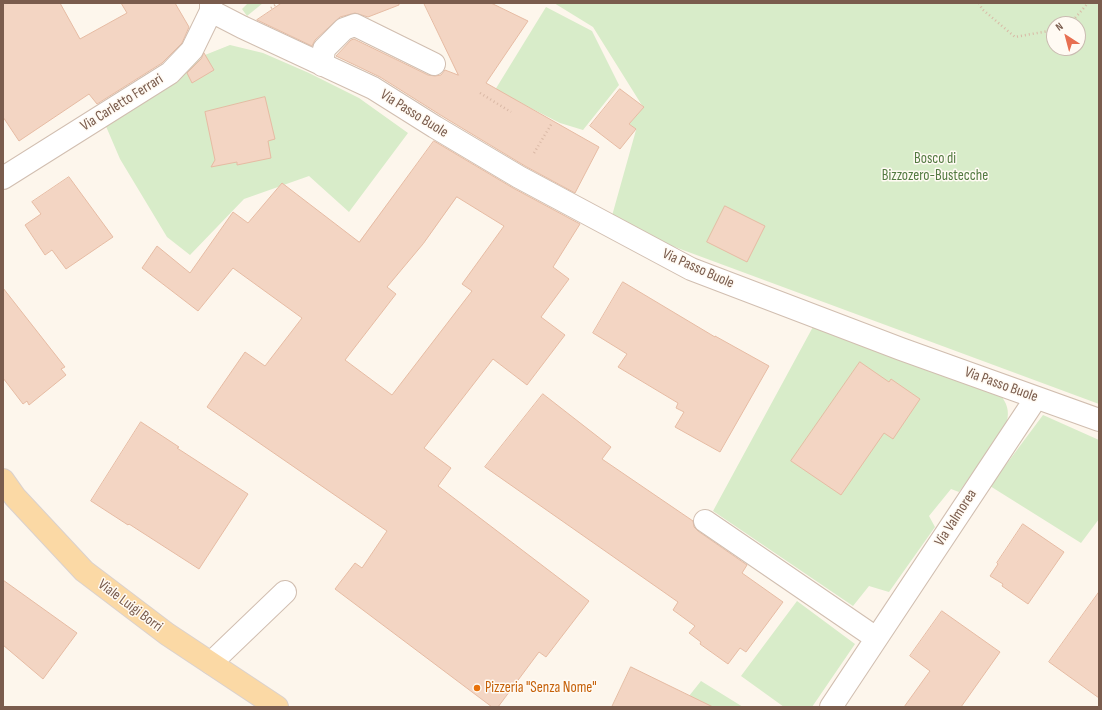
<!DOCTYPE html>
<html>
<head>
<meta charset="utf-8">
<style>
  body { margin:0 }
  #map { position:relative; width:1102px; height:710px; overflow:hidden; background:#fdf6ec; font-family:"Sofia Sans Condensed",sans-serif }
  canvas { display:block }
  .frame { position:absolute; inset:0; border:4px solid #7a5c4d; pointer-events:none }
  .north { position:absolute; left:1046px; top:16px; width:40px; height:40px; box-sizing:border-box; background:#fffaf3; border:1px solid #cabbb1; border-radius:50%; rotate:324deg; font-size:11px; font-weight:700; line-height:16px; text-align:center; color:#7a5c4d }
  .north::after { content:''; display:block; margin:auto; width:14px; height:18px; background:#e76f51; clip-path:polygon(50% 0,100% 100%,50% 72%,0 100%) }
</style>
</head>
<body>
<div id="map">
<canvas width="1102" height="710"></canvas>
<div class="frame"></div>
<div class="north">N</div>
</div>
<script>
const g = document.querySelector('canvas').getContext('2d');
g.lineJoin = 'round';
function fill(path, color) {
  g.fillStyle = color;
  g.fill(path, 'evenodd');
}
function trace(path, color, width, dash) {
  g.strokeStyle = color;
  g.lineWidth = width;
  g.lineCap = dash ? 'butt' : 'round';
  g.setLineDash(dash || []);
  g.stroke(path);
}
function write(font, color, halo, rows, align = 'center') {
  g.font = font + ' "Sofia Sans Condensed",sans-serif';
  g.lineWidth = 3;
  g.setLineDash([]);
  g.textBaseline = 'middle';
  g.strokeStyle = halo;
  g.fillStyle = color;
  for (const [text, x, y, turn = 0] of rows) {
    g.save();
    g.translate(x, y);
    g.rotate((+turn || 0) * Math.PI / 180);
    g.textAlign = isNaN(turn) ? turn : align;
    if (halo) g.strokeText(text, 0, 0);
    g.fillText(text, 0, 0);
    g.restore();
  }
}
const green = new Path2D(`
  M 248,3 L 263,3 L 247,16 L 242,9 Z
  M 554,3 L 1099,3 L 1099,404 L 610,223 L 636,130 L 629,124 L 643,107 L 593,27 ZM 1054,24 L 1078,24 L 1078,48 L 1054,48 Z
  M 546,7 L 592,31 L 619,85 L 583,130 L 560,123 L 495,90 Z
  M 230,45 L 263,53 L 309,73 L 359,98 L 408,133 L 349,212 L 309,176 L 244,199 L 190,255 L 167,237 L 120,159 L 105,124 L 161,91 L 205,55 Z
  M 814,325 L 1002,397 C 1009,407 1009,414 1006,426 L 959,492 L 951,489 L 929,516 L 935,527 L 889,592 L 869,586 L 853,606 L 713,511 Z
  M 1043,415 L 1099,440 L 1099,519 L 1081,543 L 990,486 Z
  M 797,601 L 855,644 L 812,707 L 784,707 L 741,676 Z
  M 631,667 L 689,696 L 701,681 L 743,707 L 612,707 Z`);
const building = new Path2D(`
  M 3,3 L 60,3 L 80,39 L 127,13 L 121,3 L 175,3 L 189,27 L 182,43 L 162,63 L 97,104 L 89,94 L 19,141 L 3,117 Z
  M 282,3 L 399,3 L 399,5 L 368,17 L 355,13 L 340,17 L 315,40 L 312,46 L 257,20 Z
  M 424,3 L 491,3 L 528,21 L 486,83 L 599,147 L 575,193 L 525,166 L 442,116 L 380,77 L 336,56 L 351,40 L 354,39 L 428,75 L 435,76 L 441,75 L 445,70 L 458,75 Z
  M 204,53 L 214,70 L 192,83 L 187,73 L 201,59 Z
  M 620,89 L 644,107 L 629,124 L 636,129 L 620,149 L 590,126 Z
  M 265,97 L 275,139 L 268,141 L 271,158 L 237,165 L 237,162 L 211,167 L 215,160 L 205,112 Z
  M 434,141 L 513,188 L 580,224 L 553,267 L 569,279 L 541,317 L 565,335 L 527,385 L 493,359 L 424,448 L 451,468 L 438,486 L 589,601 L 546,657 L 539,652 L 498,707 L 492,707 L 335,589 L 355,563 L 362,568 L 387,531 L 207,407 L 245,352 L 265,366 L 302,318 L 233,268 L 198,311 L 142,268 L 157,246 L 190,273 L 233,212 L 248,223 L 282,183 L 359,242 ZM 457,197 L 504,226 L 462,284 L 472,291 L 392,395 L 345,360 L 396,294 L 387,287 L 423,244 Z
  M 69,177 L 113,237 L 66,269 L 52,250 L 45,255 L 25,225 L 41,214 L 32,202 Z
  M 725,206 L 765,226 L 747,262 L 707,242 Z
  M 623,282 L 715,337 L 715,336 L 769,366 L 720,452 L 675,427 L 684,412 L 676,408 L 678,403 L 618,367 L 627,354 L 593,333 Z
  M 3,288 L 65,367 L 61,369 L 66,375 L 29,405 L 27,401 L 23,404 L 3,378 Z
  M 860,362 L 889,382 L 891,379 L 920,399 L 893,439 L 884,433 L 841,495 L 791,461 Z
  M 543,394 L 611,447 L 602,459 L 693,521 L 694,527 L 698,531 L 747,565 L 742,573 L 783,602 L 746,652 L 740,648 L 728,664 L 700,644 L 701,642 L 689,633 L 695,626 L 673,610 L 678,602 L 485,467 Z
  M 141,422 L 179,447 L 177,448 L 248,494 L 199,569 L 129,524 L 128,525 L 91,501 Z
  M 1023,524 L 1064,552 L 1028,604 L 1002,586 L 1003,584 L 990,576 L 998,564 L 997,563 Z
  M 3,580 L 77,633 L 43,679 L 3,645 Z
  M 1099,592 L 1099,698 L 1049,662 Z
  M 942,611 L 1000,652 L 961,707 L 904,707 L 930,671 L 910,656 Z
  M 631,667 L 713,707 L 612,707 Z`);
const path = new Path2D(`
  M 979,3 L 982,9 L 1015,37 L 1054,30
  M 271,8 L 278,3
  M 1070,24 L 1088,3
  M 480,93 L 511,112
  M 534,153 L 552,123`);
const minor = new Path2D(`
  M 211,11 L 242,27 L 373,88 L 435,127 L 519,177 L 691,269 L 901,349 L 1099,420
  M 322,65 L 324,49 L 344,29 L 355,25 L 434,64
  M 3,178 L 170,73 L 192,50 L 211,11 L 211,3
  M 705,521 L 876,638
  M 211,663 L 285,592
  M 831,707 L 1036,398`);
const major = new Path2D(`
  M 3,480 L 15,497 L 84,571 L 167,634 L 277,707`);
const markers = [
  [477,688,4,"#e8710a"]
];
const streetNames = [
  ["Via Carletto Ferrari",122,103,-32],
  ["Via Passo Buole",414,114,32],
  ["Via Passo Buole",698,269,24],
  ["Via Passo Buole",1001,385,20],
  ["Via Valmorea",956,518,-57],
  ["Viale Luigi Borri",130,606,37]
];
const parkNames = [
  ["Bosco di",935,159],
  ["Bizzozero-Bustecche",935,176]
];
const foodNames = [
  ["Pizzeria \"Senza Nome\"",485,688]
];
fill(green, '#d8ecc9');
fill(building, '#f3d5c3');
trace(building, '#e6bba3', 1);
trace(minor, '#d1beb0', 24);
trace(major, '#dad1cd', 24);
trace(path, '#d9b8a5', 2.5, [1, 3]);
trace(minor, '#fff', 22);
trace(major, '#fbd9a5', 22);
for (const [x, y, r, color] of markers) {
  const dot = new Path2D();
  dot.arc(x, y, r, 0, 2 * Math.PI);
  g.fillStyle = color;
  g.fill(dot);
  trace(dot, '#fffaf3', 1.5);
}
write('15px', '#7a5c4d', '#fffaf3', streetNames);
write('15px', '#537a41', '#fffaf3', parkNames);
write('15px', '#c56008', '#fffaf3', foodNames, 'left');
</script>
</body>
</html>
